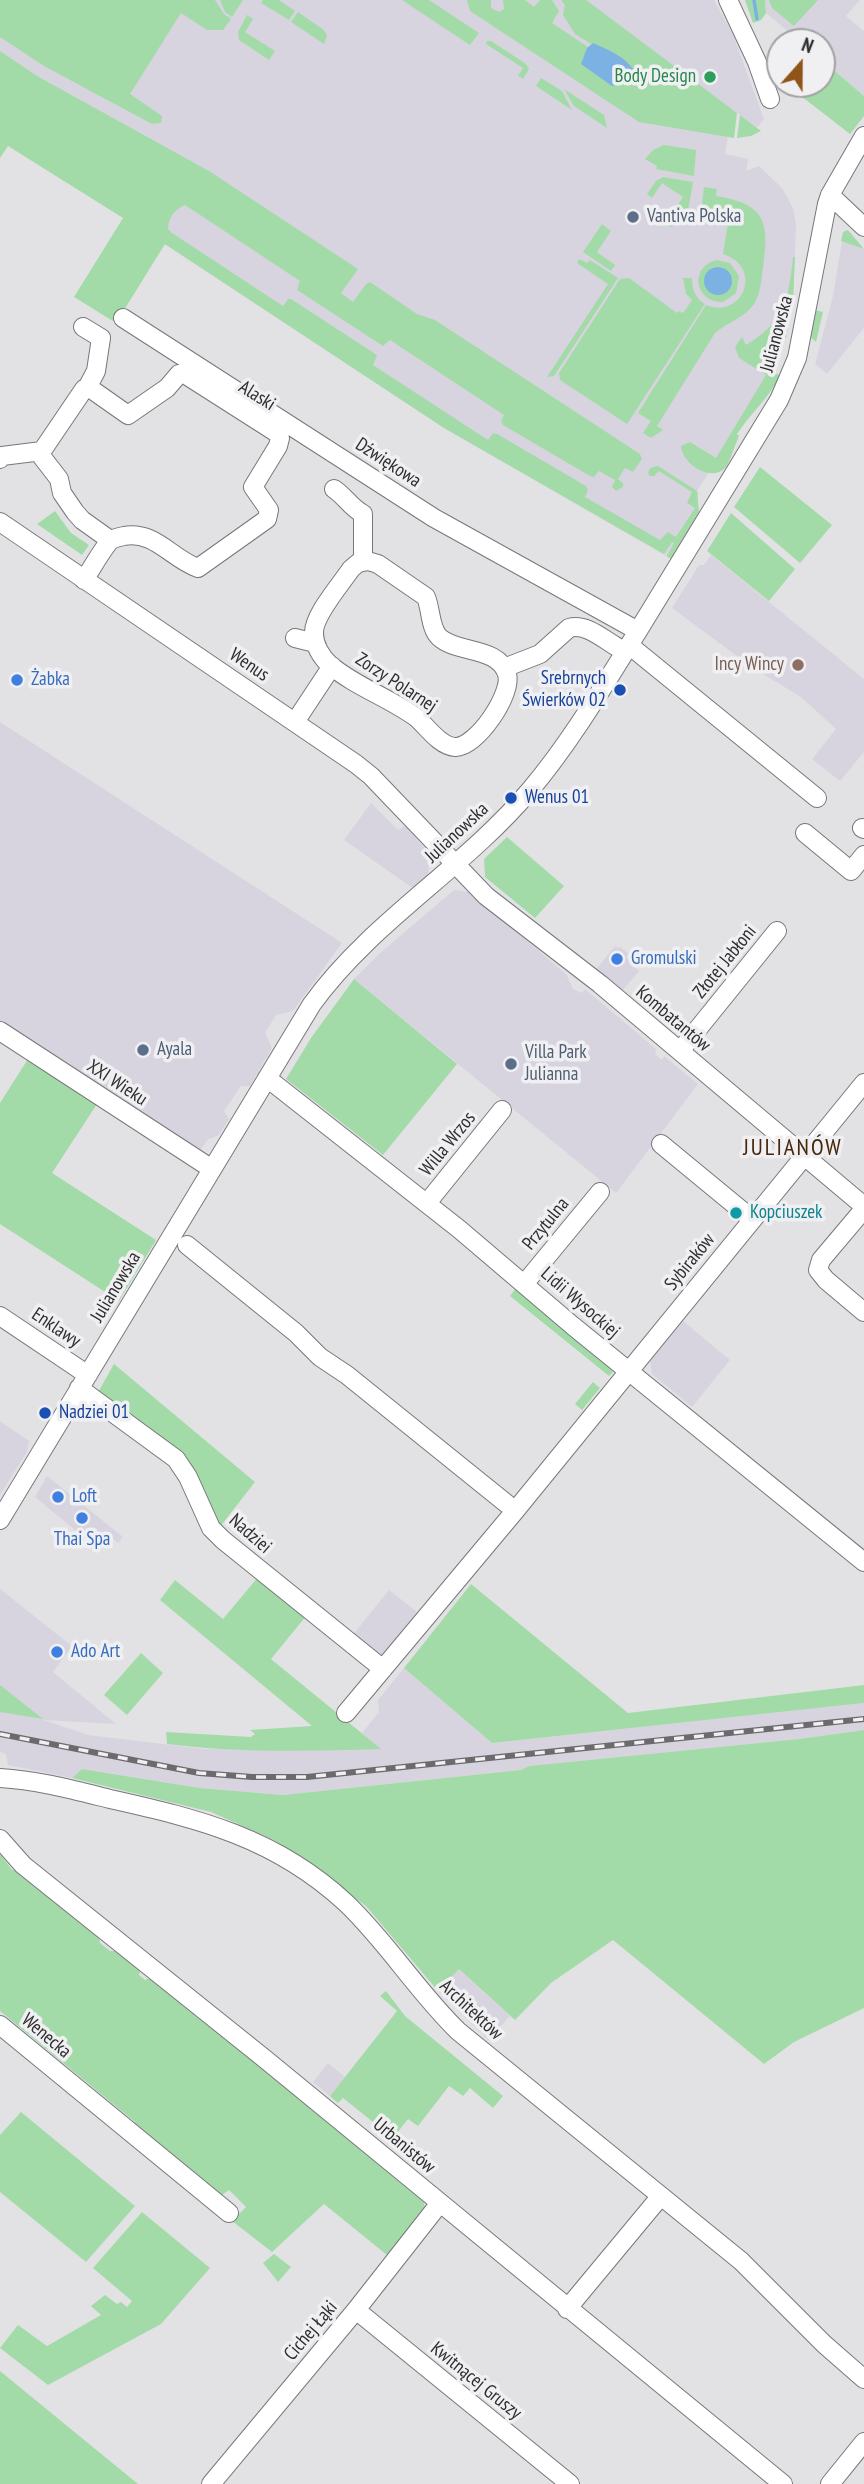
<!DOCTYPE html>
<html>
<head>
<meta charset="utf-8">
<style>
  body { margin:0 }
  #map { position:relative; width:864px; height:2484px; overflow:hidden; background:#e2e2e5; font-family:"PT Sans Narrow",sans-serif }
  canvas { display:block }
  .north { position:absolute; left:766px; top:28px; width:70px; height:70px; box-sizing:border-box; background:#f0eff2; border:2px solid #a2a2a4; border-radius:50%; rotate:21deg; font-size:19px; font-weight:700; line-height:28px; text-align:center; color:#2e2e2f }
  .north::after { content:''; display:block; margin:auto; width:24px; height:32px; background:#915417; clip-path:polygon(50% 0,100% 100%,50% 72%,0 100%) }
</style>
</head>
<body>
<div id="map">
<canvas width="864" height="2484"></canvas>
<div class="north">N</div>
</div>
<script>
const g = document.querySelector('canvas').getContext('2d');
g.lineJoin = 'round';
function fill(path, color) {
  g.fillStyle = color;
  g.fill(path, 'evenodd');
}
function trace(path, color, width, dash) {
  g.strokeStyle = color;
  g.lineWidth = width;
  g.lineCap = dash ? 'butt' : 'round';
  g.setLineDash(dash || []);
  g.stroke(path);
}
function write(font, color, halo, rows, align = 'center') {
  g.font = font + ' "PT Sans Narrow",sans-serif';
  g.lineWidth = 7;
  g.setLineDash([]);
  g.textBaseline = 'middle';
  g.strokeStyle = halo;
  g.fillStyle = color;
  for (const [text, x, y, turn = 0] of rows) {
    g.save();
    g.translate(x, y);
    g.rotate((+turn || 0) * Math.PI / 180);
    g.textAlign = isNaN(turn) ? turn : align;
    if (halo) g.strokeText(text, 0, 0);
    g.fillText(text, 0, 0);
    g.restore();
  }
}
const built = new Path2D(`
  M 0,0 L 714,0 L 733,35 L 764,119 L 757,128 L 732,109 L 725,154 L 748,159 L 746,171 L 759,166 L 782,188 L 793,208 L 796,225 L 793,302 L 787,336 L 774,327 L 752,356 L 780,376 L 775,385 L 748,416 L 737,434 L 739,436 L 726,467 L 720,471 L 709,472 L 697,491 L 699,494 L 696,496 L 699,512 L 671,559 L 444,428 L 149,234 L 0,70 Z
  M 765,0 L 860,0 L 846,16 L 864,31 L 864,96 L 822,60 L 822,42 L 801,42 L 766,13 Z
  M 842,241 L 864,249 L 864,328 L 827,374 L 815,364 L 833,296 Z
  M 711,555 L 864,679 L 864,752 L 840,781 L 812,759 L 836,729 L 801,697 L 753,668 L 672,608 L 699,565 L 704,565 Z
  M 0,722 L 342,943 L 293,1011 L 276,1015 L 265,1033 L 272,1048 L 250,1086 L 241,1086 L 224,1111 L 229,1119 L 219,1135 L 208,1139 L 200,1151 L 0,1022 Z
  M 371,803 L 398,830 L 405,826 L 430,854 L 428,876 L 414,889 L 344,840 Z
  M 454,890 L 469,892 L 566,974 L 573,989 L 582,993 L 585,989 L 656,1049 L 655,1054 L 662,1060 L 664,1056 L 698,1084 L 616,1193 L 354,979 L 378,955 Z
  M 615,946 L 618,948 L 620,947 L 629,954 L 626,957 L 639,971 L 622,991 L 594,972 Z
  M 683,1321 L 730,1360 L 692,1407 L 652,1374 L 650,1361 Z
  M 0,1421 L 29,1441 L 27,1452 L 0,1495 Z
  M 47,1476 L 123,1537 L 118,1543 L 111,1537 L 99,1550 L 35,1497 Z
  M 0,1589 L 72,1646 L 53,1672 L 116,1724 L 44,1720 L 88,1735 L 205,1749 L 380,1749 L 362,1733 L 379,1712 L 378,1700 L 404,1668 L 492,1743 L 864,1703 L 864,1730 L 799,1739 L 529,1766 L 521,1770 L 283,1795 L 200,1788 L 83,1769 L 72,1778 L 8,1765 L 6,1754 L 0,1752 Z
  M 389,1590 L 417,1612 L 379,1660 L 351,1637 Z
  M 459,1969 L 510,2016 L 488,2040 L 438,1991 Z
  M 328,2063 L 345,2077 L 330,2096 L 313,2082 Z`);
const green = new Path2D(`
  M 0,0 L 215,0 L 224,14 L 231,19 L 223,30 L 207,30 L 181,13 L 130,94 L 162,116 L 161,123 L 152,124 L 44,66 L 0,37 Z
  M 220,0 L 243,0 L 232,17 L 225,12 Z
  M 263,0 L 279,0 L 295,11 L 289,20 L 261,3 Z
  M 402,0 L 429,0 L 479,33 L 470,45 Z
  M 467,0 L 491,0 L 491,8 L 499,12 L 504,9 L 503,0 L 525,0 L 534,7 L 540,0 L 552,0 L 559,11 L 552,23 L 588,47 L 587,48 L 593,43 L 591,44 L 575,34 L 563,15 L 565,5 L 561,0 L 586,0 L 737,113 L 734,138 L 639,122 L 470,11 Z
  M 745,0 L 765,0 L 766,13 L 761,20 L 753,23 Z
  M 769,0 L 818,0 L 794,26 L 772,8 Z
  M 298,12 L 324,30 L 327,36 L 324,44 L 291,22 Z
  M 247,15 L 253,19 L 245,32 L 275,51 L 269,60 L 239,40 L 238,32 Z
  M 487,41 L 491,41 L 526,64 L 529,69 L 523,79 L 518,76 L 523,68 L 486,44 Z
  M 0,51 L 37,76 L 209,171 L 358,269 L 341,293 L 353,302 L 366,284 L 370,282 L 417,314 L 435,320 L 640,454 L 642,459 L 633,472 L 625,468 L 618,479 L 623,483 L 623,487 L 616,491 L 612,487 L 615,480 L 599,471 L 594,477 L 590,476 L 503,425 L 501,421 L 504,415 L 390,340 L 383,346 L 297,290 L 300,281 L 185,205 C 173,211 169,217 168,229 L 172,233 L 283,306 L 288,299 L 291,299 L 377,355 L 373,365 L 488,440 L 493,433 L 497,434 L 586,486 L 588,490 L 585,497 L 660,540 L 668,532 L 676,537 L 695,508 L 687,503 L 692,492 L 659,471 L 654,476 L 650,476 L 648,473 L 650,468 L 658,466 L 697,491 L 699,512 L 671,559 L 667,556 L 674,543 L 672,542 L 664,554 L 444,428 L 165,244 L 116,323 L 74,297 L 123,218 L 8,146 L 0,158 Z
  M 822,60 L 864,96 L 864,116 L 850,134 L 801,96 L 790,84 L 822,84 Z
  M 541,78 L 562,91 L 572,110 L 536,86 Z
  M 564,89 L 604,115 L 607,128 L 574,106 Z
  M 740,115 L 761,131 L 751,136 L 737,138 Z
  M 664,145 L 696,150 L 694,176 L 656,169 L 657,166 L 645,159 L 653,150 Z
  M 663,177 L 693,182 L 687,216 L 671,227 L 665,224 L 683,197 L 662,183 L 652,198 L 647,194 L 656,181 Z
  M 704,187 L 717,189 L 716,196 C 765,204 770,221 763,268 C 761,280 761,293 754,304 C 744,318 728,322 715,333 L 657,426 L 663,430 L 651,438 L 643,433 L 651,421 L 638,413 L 706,305 C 743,320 764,267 723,254 L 730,210 L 701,212 Z
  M 602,224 L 611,231 L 597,252 L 615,265 L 611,271 L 583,252 Z
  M 848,230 L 864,249 L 841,241 L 843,232 Z
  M 793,257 L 795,257 L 793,302 L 788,322 L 782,317 L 775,326 L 787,336 L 765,366 L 780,376 C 769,398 750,414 737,434 L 739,436 C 735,444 730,463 725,468 C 710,483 682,463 681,446 L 690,442 L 716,458 L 766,375 L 739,358 L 735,347 L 742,337 L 746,345 C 784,323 789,298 793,257 Z
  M 579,259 L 587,263 L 590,260 L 618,278 L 554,376 L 547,377 L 608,284 L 577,263 Z
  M 717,260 L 730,263 L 739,276 L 736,293 L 723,302 C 694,303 689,266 717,260 ZM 714,267 L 723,267 L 729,290 L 717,295 L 707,273 Z
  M 629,278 L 677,313 L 679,311 L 683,313 L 692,300 L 686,294 L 683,278 L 692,278 C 692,289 695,298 705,304 L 627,424 L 560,380 L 559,373 L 620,279 Z
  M 815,310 L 823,312 L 816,342 L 809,336 Z
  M 760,467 L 832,525 L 800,563 L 734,507 Z
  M 55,511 L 71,533 L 89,545 L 82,555 L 37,524 Z
  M 731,513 L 795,569 L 769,601 L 707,551 Z
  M 507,837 L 564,886 L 535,918 L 485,877 L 484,859 Z
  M 354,979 L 457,1064 L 383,1155 L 286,1079 L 311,1038 Z
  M 28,1059 L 97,1104 L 52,1173 L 156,1240 L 119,1301 L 0,1224 L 0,1103 Z
  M 516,1288 L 607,1363 L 613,1372 L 609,1376 L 510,1296 Z
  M 114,1364 L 255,1482 L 219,1528 L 183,1457 L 96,1396 Z
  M 593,1382 L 600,1388 L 582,1410 L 575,1404 Z
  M 259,1576 L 307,1615 L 271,1659 L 381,1749 C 309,1751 238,1753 167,1744 L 166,1732 L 251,1737 L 255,1734 L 250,1730 L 312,1726 L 160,1600 L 175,1580 L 223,1619 Z
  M 471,1584 L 628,1713 L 864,1685 L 864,1703 L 492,1743 L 404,1668 Z
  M 141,1653 L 163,1673 L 127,1715 L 104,1695 Z
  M 0,1685 L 43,1719 L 0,1712 Z
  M 864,1730 L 864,2008 L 794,2042 L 764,2064 L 613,1940 L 551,1983 L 515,2020 L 459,1969 L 438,1991 L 366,1906 L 274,1840 L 211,1812 L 72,1778 L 82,1769 L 200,1788 L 283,1795 L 521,1770 L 529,1766 L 799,1739 Z
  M 0,1854 L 12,1870 L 19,1871 L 99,1937 L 100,1943 L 110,1951 L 117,1951 L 140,1970 L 139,1975 L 145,1980 L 150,1978 L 374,2157 L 374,2161 L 424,2202 L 425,2209 L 387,2255 L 324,2204 L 272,2252 L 232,2221 L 246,2207 L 229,2190 L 219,2197 L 130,2128 L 135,2122 L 0,2011 Z
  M 386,1991 L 405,2016 L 503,2096 L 493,2108 L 470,2088 L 463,2096 L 449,2086 L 418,2126 L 408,2119 L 393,2138 L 343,2098 L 338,2103 L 330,2096 L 397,2011 L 380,1996 Z
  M 21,2112 L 135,2206 L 86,2262 L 0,2192 L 0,2135 Z
  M 142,2212 L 210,2268 L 161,2324 L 48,2385 L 0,2348 L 18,2325 L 47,2346 L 101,2315 L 91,2306 L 105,2295 L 117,2304 L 121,2302 L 127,2307 L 132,2301 L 93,2268 Z
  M 274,2254 L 291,2267 L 278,2282 L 263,2263 Z
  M 0,2371 L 138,2484 L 0,2484 Z`);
const water = new Path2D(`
  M 593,43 C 608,50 623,55 633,69 L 629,82 L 612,86 L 581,64 L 587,48 Z
  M704 281a14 14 0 1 1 28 0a14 14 0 1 1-28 0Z`);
const stream = new Path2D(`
  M 754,0 L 757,19`);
const minor = new Path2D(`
  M 728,0 L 757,62 L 770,99
  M 830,195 L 864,227
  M 123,318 L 434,518 L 638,631
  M 83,327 L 101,338 L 96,371 L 87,388
  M 0,459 L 2,456 L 42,451
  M 334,489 C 346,497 350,507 363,514 L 363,562
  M 0,522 L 356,764 L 371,776 L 486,896 L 600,984 L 864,1206
  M 368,561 L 378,564 L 426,597 C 431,609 430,628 439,637 C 457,654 498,646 507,674 C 513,694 476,748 455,747 C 440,746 427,727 417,718 C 390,698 356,687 330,665 C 321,657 314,645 314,633 C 313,616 341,584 351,569 L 358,563 Z
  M 84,580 C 92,568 100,553 109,542 C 113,538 118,537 124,536 C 154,530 172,559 198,568 L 267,519 L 269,510 L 253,487 L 278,446 L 280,438 L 277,433 L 186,375 L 179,374 L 167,388 L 128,415 L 91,389 L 84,389 L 42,451 L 42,457 L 59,479 L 62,493 L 75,512 L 82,520 L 110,540
  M 295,638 L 315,643
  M 629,645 L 817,798
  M 504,668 L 540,654 L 569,628 C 586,623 603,639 617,647
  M 295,722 L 332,666
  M 862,828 L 864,829
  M 805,833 L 851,871 L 864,855
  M 0,1031 L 212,1169
  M 680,1051 L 777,931
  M 267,1078 L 459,1229 L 573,1326 L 864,1562
  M 661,1144 L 752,1219
  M 427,1203 L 502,1110
  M 864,1209 L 821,1260 L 818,1270 L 826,1280 L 864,1312
  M 187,1245 L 296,1333 L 320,1357 L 347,1375 L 507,1504
  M 525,1283 L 600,1192
  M 0,1316 L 88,1375
  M 79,1388 L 176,1459 L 188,1477 L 211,1528 L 223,1540 L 383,1669
  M 0,1520 L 312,1004 C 372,921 465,868 531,789 C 572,740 604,685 638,631 C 685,554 732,477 779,400 L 797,358 L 827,204 L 830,195 L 864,136
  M 346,1713 L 515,1511 L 864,1083
  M 0,1778 C 37,1780 74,1790 110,1799 C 200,1819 276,1838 346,1903 C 387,1942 417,1991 458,2031 L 741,2261 L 824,2344 L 864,2379
  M 0,1839 L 23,1865 L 265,2059 L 783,2484
  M 0,2025 L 229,2213
  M 567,2309 L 660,2197
  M 356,2310 L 570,2484
  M 211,2484 L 356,2310 L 440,2203
  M 830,2484 L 864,2442`);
const rail = new Path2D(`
  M 0,1734 L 199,1773 L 252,1777 L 307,1777 L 864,1719`);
const markers = [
  [710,77,7,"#2e9e5b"],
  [633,217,7,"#5c6f8a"],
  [798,665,7,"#8d6e63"],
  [17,680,7,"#3f7fe0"],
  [620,690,7,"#1a4fb4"],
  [511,798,7,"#1a4fb4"],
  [617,959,7,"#3f7fe0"],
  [143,1050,7,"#5c6f8a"],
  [511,1064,7,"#5c6f8a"],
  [736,1213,7,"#0f9aa8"],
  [45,1413,7,"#1a4fb4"],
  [58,1497,7,"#3f7fe0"],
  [82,1518,7,"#3f7fe0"],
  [57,1652,7,"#3f7fe0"]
];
const leisureNames = [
  ["Body Design",696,77]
];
const serviceNames = [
  ["Vantiva Polska",647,217],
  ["Ayala",157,1050],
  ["Villa Park",525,1053],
  ["Julianna",525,1075]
];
const streetNames = [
  ["Julianowska",777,334,-75],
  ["Alaski",257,396,32],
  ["Dźwiękowa",388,463,33],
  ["Wenus",249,665,34],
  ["Zorzy Polarnej",396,683,33],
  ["Julianowska",457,833,-43],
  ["Złotej Jabłoni",725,962,-51],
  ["Kombatantów",673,1019,40],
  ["XXI Wieku",117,1083,33],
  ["Willa Wrzos",448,1144,-51],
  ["Przytulna",546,1224,-51],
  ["Sybiraków",690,1262,-51],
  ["Julianowska",116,1287,-59],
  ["Lidii Wysockiej",580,1303,41],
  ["Enklawy",56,1328,34],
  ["Nadziei",250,1534,41],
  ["Architektów",471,2010,43],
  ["Wenecka",46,2036,40],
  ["Urbanistów",404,2146,40],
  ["Cichej Łąki",311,2331,-50],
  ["Kwitnącej Gruszy",476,2381,39]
];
const educationNames = [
  ["Incy Wincy",784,665]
];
const transitNames = [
  ["Srebrnych",606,679,"right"],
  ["Świerków 02",606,701,"right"],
  ["Wenus 01",525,798],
  ["Nadziei 01",59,1413]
];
const shopNames = [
  ["Żabka",31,680],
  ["Gromulski",631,959],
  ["Loft",72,1497],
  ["Thai Spa",82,1540,"center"],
  ["Ado Art",71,1652]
];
const cultureNames = [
  ["Kopciuszek",750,1213]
];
const quarterNames = [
  ["JULIANÓW",793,1148]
];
fill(built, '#d7d4df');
fill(green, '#a3dba8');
fill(water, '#7bb2e3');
trace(stream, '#7bb2e3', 3.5);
trace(minor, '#78777a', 20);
trace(minor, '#fff', 18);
trace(rail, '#6b6b6d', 6);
trace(rail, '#f0eff2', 3.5, [10]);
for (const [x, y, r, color] of markers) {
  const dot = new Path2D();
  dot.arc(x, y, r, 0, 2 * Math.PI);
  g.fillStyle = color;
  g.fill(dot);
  trace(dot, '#f0eff2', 2.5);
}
write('19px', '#27864d', '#f0eff2', leisureNames, 'right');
write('19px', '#4e5e75', '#f0eff2', serviceNames, 'left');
write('19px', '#2e2e2f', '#f0eff2', streetNames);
write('19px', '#785e54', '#f0eff2', educationNames, 'right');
write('19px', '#164399', '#f0eff2', transitNames, 'left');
write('19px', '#366cbe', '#f0eff2', shopNames, 'left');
write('19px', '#0d838f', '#f0eff2', cultureNames, 'left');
g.letterSpacing = '2px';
write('23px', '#45270c', '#f0eff2', quarterNames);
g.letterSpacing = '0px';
</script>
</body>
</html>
